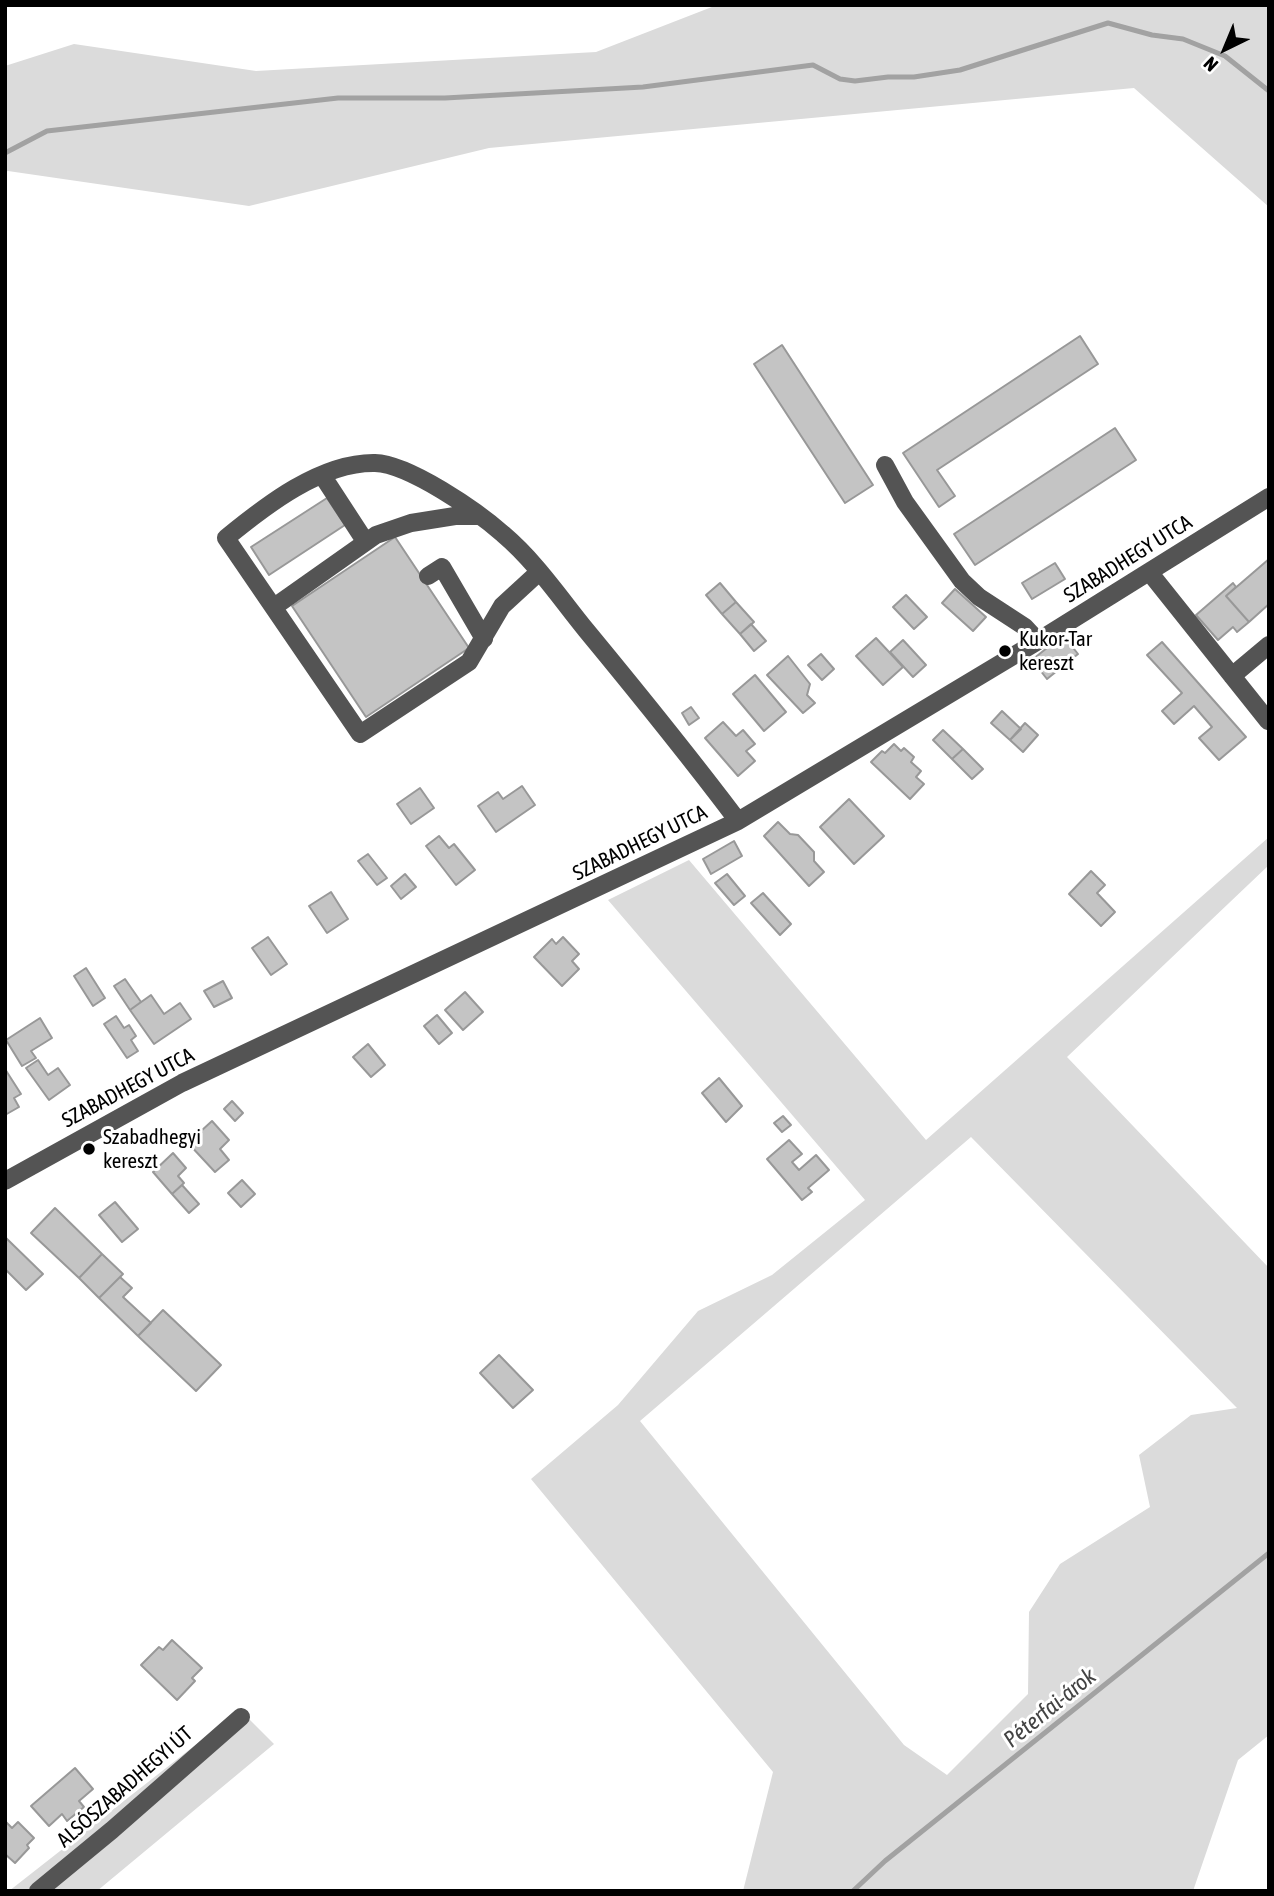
<!DOCTYPE html>
<html>
<head>
<meta charset="utf-8">
<style>
  body { margin:0 }
  #map { position:relative; width:1274px; height:1896px; overflow:hidden; background:#fff; font-family:"Asap Condensed",sans-serif }
  canvas { display:block }
  .frame { position:absolute; inset:0; border:7px solid #000; pointer-events:none }
  .north { position:absolute; left:1190px; top:14px; width:70px; height:70px; -webkit-text-stroke:5px #fff; paint-order:stroke; rotate:223deg; font-size:19px; font-weight:700; line-height:28px; text-align:center; color:#000 }
  .north::after { content:''; display:block; margin:auto; width:24px; height:32px; background:#000; clip-path:polygon(50% 0,100% 100%,50% 72%,0 100%) }
</style>
</head>
<body>
<div id="map">
<canvas width="1274" height="1896"></canvas>
<div class="frame"></div>
<div class="north">N</div>
</div>
<script>
const g = document.querySelector('canvas').getContext('2d');
g.lineJoin = 'round';
function fill(path, color) {
  g.fillStyle = color;
  g.fill(path, 'evenodd');
}
function trace(path, color, width, dash) {
  g.strokeStyle = color;
  g.lineWidth = width;
  g.lineCap = dash ? 'butt' : 'round';
  g.setLineDash(dash || []);
  g.stroke(path);
}
function write(font, color, halo, rows, align = 'center') {
  g.font = font + ' "Asap Condensed",sans-serif';
  g.lineWidth = 6;
  g.setLineDash([]);
  g.textBaseline = 'middle';
  g.strokeStyle = halo;
  g.fillStyle = color;
  for (const [text, x, y, turn = 0] of rows) {
    g.save();
    g.translate(x, y);
    g.rotate((+turn || 0) * Math.PI / 180);
    g.textAlign = isNaN(turn) ? turn : align;
    if (halo) g.strokeText(text, 0, 0);
    g.fillText(text, 0, 0);
    g.restore();
  }
}
const green = new Path2D(`
  M 717,5 L 1269,5 L 1269,207 L 1134,88 L 489,148 L 249,206 L 8,171 L 5,172 L 5,66 L 74,44 L 256,71 L 596,52 Z
  M 1269,837 L 1269,865 L 1067,1057 L 1269,1268 L 1269,1735 L 1238,1760 L 1193,1891 L 743,1891 L 773,1772 L 531,1479 L 618,1405 L 698,1311 L 772,1275 L 865,1200 L 608,900 L 689,860 L 926,1140 ZM 971,1137 L 1237,1408 L 1191,1415 L 1139,1455 L 1150,1507 L 1060,1564 L 1029,1612 L 1028,1694 L 947,1775 L 904,1745 L 640,1421 Z
  M 240,1710 L 274,1744 L 97,1891 L 9,1891 Z`);
const stream = new Path2D(`
  M 5,153 L 47,131 L 338,98 L 445,98 L 643,87 L 813,65 L 840,79 L 855,81 L 888,77 L 914,77 L 960,70 L 1108,23 L 1152,35 L 1183,39 L 1225,56 L 1269,91
  M 853,1891 L 885,1861 L 1269,1553`);
const building = new Path2D(`
  M 1080,336 L 1098,364 L 937,470 L 955,496 L 939,507 L 903,453 Z
  M 782,345 L 873,485 L 845,503 L 754,364 Z
  M 1115,428 L 1136,460 L 975,565 L 954,534 Z
  M 327,498 L 345,525 L 269,575 L 251,547 Z
  M 395,537 L 469,648 L 366,717 L 292,606 Z
  M 1269,559 L 1269,604 L 1249,622 L 1226,596 Z
  M 1055,563 L 1065,579 L 1032,599 L 1022,583 Z
  M 720,583 L 736,602 L 722,614 L 706,595 Z
  M 1233,583 L 1236,587 L 1226,596 L 1249,622 L 1237,632 L 1233,627 L 1218,640 L 1196,615 Z
  M 955,589 L 986,617 L 973,631 L 942,603 Z
  M 906,595 L 927,617 L 914,629 L 893,607 Z
  M 736,602 L 754,622 L 740,634 L 722,614 Z
  M 751,624 L 766,641 L 754,651 L 740,634 Z
  M 1063,635 L 1078,654 L 1047,679 L 1032,660 Z
  M 876,638 L 903,667 L 883,685 L 856,656 Z
  M 903,640 L 926,665 L 913,677 L 890,652 Z
  M 1162,642 L 1246,737 L 1219,760 L 1199,738 L 1212,727 L 1194,706 L 1174,724 L 1162,711 L 1182,693 L 1147,655 Z
  M 821,654 L 834,669 L 822,680 L 808,665 Z
  M 788,656 L 810,684 L 807,695 L 815,703 L 803,713 L 767,675 Z
  M 755,675 L 786,712 L 764,731 L 733,694 Z
  M 691,707 L 699,718 L 689,725 L 682,713 Z
  M 1002,711 L 1021,729 L 1010,740 L 991,723 Z
  M 723,722 L 736,736 L 743,730 L 755,744 L 746,751 L 755,761 L 738,776 L 705,738 Z
  M 1025,723 L 1038,735 L 1023,752 L 1010,740 Z
  M 943,730 L 963,749 L 952,759 L 933,740 Z
  M 894,744 L 901,751 L 904,748 L 914,757 L 911,762 L 921,771 L 916,777 L 924,784 L 910,799 L 871,762 L 882,751 L 885,753 Z
  M 963,749 L 983,769 L 972,779 L 952,759 Z
  M 522,786 L 535,805 L 496,832 L 478,806 L 498,792 L 503,799 Z
  M 420,788 L 434,808 L 411,824 L 397,804 Z
  M 849,799 L 884,836 L 854,864 L 820,827 Z
  M 778,822 L 790,834 L 798,835 L 814,852 L 814,861 L 824,872 L 809,886 L 764,836 Z
  M 439,836 L 449,848 L 454,844 L 475,870 L 456,885 L 426,846 Z
  M 734,841 L 742,856 L 711,874 L 703,859 Z
  M 368,854 L 387,878 L 377,885 L 358,861 Z
  M 1091,871 L 1105,885 L 1097,893 L 1115,912 L 1101,926 L 1069,894 Z
  M 405,874 L 416,887 L 401,899 L 391,886 Z
  M 727,874 L 745,896 L 734,905 L 715,883 Z
  M 331,892 L 348,919 L 327,933 L 309,906 Z
  M 763,893 L 791,924 L 780,935 L 751,903 Z
  M 268,937 L 287,964 L 271,975 L 252,948 Z
  M 563,937 L 579,954 L 572,961 L 579,969 L 562,986 L 534,957 L 552,939 L 556,944 Z
  M 86,968 L 105,998 L 93,1006 L 74,976 Z
  M 125,979 L 141,1002 L 130,1010 L 114,986 Z
  M 223,981 L 232,998 L 214,1007 L 204,991 Z
  M 465,992 L 483,1012 L 463,1030 L 445,1010 Z
  M 151,995 L 164,1014 L 180,1003 L 191,1019 L 154,1044 L 130,1010 Z
  M 437,1015 L 452,1033 L 439,1044 L 424,1026 Z
  M 116,1016 L 124,1028 L 129,1025 L 136,1036 L 131,1040 L 138,1051 L 127,1058 L 104,1024 Z
  M 40,1018 L 52,1038 L 31,1051 L 36,1058 L 22,1066 L 6,1040 Z
  M 368,1044 L 385,1065 L 371,1077 L 353,1057 Z
  M 38,1060 L 48,1075 L 58,1068 L 70,1085 L 49,1100 L 26,1068 Z
  M 5,1069 L 21,1094 L 14,1098 L 19,1107 L 5,1115 Z
  M 719,1078 L 742,1106 L 726,1122 L 702,1093 Z
  M 232,1101 L 243,1113 L 235,1121 L 224,1109 Z
  M 783,1116 L 791,1125 L 782,1132 L 774,1123 Z
  M 212,1121 L 229,1140 L 220,1149 L 229,1160 L 215,1172 L 188,1143 Z
  M 789,1140 L 802,1154 L 792,1162 L 799,1170 L 816,1155 L 829,1170 L 808,1188 L 812,1192 L 802,1200 L 767,1159 Z
  M 173,1153 L 186,1168 L 178,1176 L 184,1183 L 172,1194 L 153,1172 Z
  M 242,1180 L 255,1194 L 241,1207 L 228,1193 Z
  M 182,1185 L 199,1204 L 189,1213 L 172,1194 Z
  M 115,1202 L 138,1229 L 122,1242 L 99,1215 Z
  M 55,1208 L 102,1254 L 79,1278 L 31,1233 Z
  M 5,1237 L 43,1274 L 26,1290 L 5,1269 Z
  M 102,1254 L 123,1274 L 99,1298 L 79,1278 Z
  M 120,1277 L 132,1288 L 123,1297 L 151,1323 L 138,1336 L 99,1298 Z
  M 163,1310 L 221,1365 L 196,1391 L 138,1336 Z
  M 499,1355 L 533,1390 L 513,1408 L 480,1373 Z
  M 172,1640 L 202,1668 L 192,1678 L 195,1681 L 177,1700 L 141,1665 L 159,1647 L 163,1650 Z
  M 75,1768 L 93,1789 L 79,1801 L 84,1807 L 67,1821 L 62,1814 L 49,1826 L 31,1806 Z
  M 5,1821 L 12,1828 L 18,1822 L 34,1838 L 27,1845 L 29,1848 L 15,1863 L 5,1854 Z`);
const minor = new Path2D(`
  M 885,465 L 905,502 L 962,581 L 979,597 L 1025,627 L 1038,641
  M 322,475 L 365,541
  M 539,572 L 502,606 L 469,662 L 360,734 L 226,538 C 265,506 321,462 375,463 C 409,464 477,511 503,534 C 535,561 560,598 586,630 C 638,693 689,756 738,821
  M 1150,573 L 1268,721
  M 428,576 L 442,567 L 484,639
  M 274,607 L 376,535 L 411,523 L 455,516 L 479,516
  M 1232,676 L 1269,645
  M 5,1181 L 182,1083 L 738,821 L 1038,641 L 1269,497
  M 38,1891 L 112,1830 L 241,1717`);
const markers = [
  [1005,651,7,"#000"],
  [89,1149,7,"#000"]
];
const streetNames = [
  ["SZABADHEGY UTCA",1128,559,-32],
  ["SZABADHEGY UTCA",640,843,-26],
  ["SZABADHEGY UTCA",128,1088,-28],
  ["ALSÓSZABADHEGYI ÚT",125,1787,-41]
];
const poiNames = [
  ["Kukor-Tar",1019,639],
  ["kereszt",1019,663],
  ["Szabadhegyi",103,1137],
  ["kereszt",103,1161]
];
const waterNames = [
  ["Péterfai-árok",1050,1708,-39]
];
fill(green, '#dbdbdb');
trace(stream, '#a2a2a2', 5);
fill(building, '#c4c4c4');
trace(building, '#989898', 2);
trace(minor, '#545454', 18);
for (const [x, y, r, color] of markers) {
  const dot = new Path2D();
  dot.arc(x, y, r, 0, 2 * Math.PI);
  g.fillStyle = color;
  g.fill(dot);
  trace(dot, '#fff', 2.5);
}
write('21px', '#000', '#fff', streetNames);
write('21px', '#000', '#fff', poiNames, 'left');
write('italic 23px', '#434343', '#fff', waterNames);
</script>
</body>
</html>
